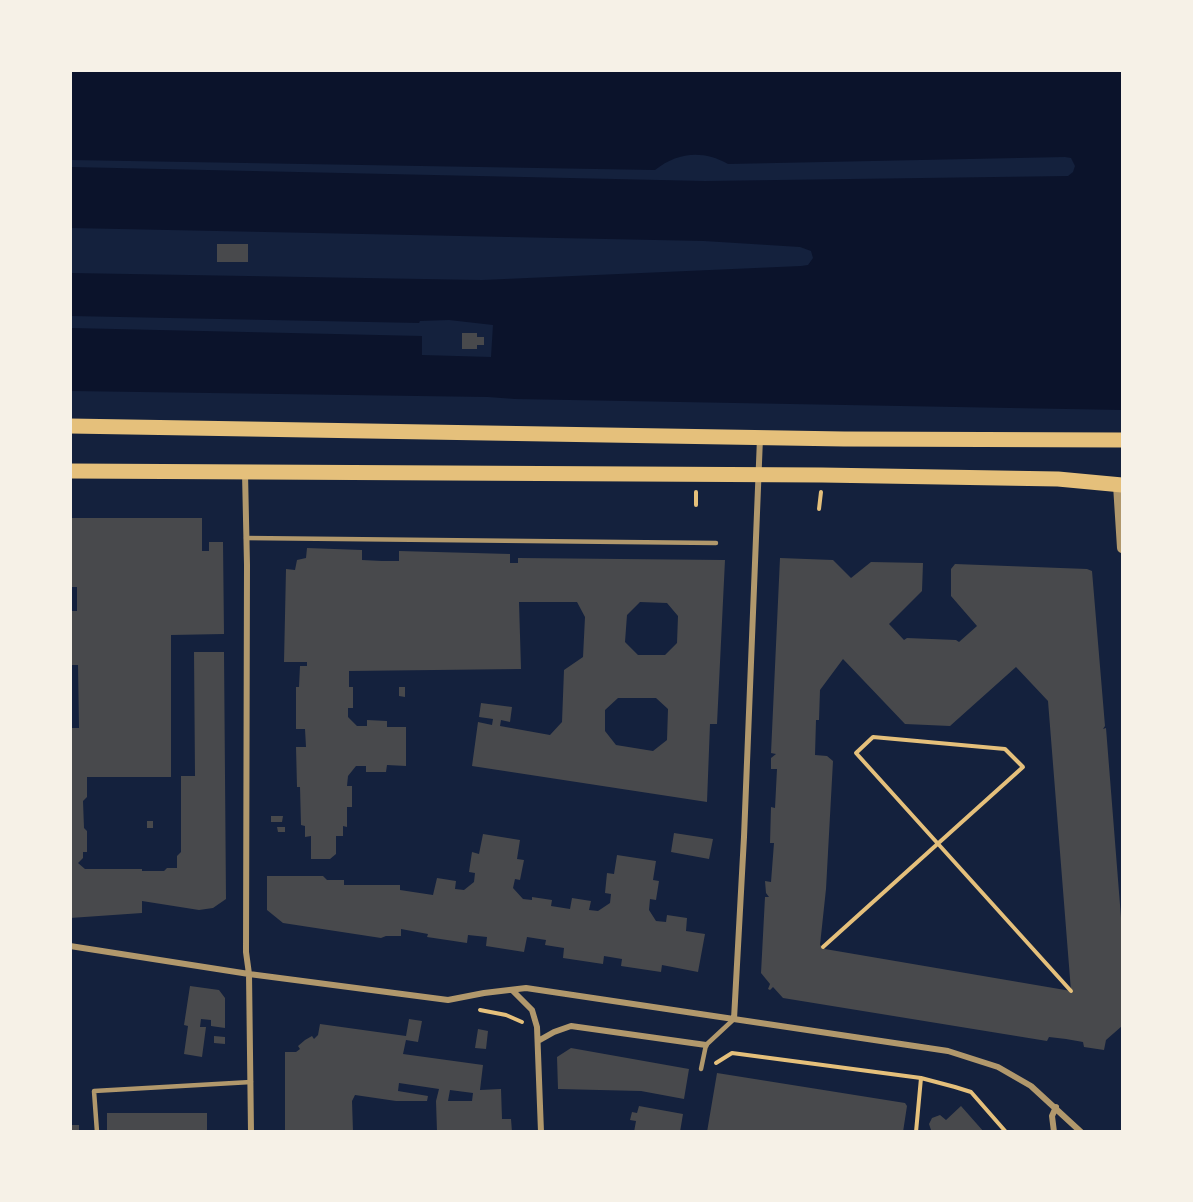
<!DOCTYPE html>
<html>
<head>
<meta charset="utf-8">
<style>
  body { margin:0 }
  #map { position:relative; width:1193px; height:1202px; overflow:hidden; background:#14213d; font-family:Bitter,serif }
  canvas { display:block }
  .frame { position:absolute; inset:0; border:72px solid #f6f1e7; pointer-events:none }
</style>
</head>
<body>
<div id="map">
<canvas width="1193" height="1202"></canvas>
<div class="frame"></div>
</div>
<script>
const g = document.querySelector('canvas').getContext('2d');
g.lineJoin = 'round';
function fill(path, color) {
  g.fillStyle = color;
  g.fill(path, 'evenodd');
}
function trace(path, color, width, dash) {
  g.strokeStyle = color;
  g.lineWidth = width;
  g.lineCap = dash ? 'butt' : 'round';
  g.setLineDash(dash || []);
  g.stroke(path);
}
const water = new Path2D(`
  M 71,70 L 1122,71 L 1122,410 L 515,399 L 488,397 L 71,391 L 71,328 L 422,336 L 422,355 L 491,357 L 493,325 L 449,320 L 420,321 L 419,323 L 71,316 L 71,273 L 482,280 L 801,266 L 808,265 L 813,258 L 811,251 L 800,247 L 704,241 L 71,228 L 71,167 L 705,181 L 1068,176 L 1073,172 L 1075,166 L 1071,158 L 1065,157 L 728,164 C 703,150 678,152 655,170 L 71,160 Z`);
const building = new Path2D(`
  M 217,244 L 248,244 L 248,262 L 217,262 Z
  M 462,333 L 477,333 L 477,337 L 484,337 L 484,345 L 477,345 L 477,349 L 462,349 Z
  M 70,518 L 202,518 L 202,551 L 209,551 L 209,542 L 223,542 L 224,634 L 171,635 L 171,777 L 87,777 L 87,797 L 83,801 L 84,828 L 87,831 L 87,852 L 83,852 L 83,858 L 78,863 L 85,869 L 142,869 L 142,871 L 164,871 L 167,868 L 177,868 L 177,856 L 181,852 L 181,776 L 195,776 L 194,652 L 224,652 L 226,899 L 213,908 L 199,910 L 142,901 L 142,913 L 70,918 L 70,728 L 79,728 L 78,665 L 70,665 L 70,611 L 77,611 L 77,587 L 70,587 Z
  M 307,548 L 362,550 L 362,560 L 382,561 L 399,561 L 399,551 L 510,554 L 510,563 L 518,563 L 518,558 L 725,560 L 717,724 L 710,724 L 707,802 L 472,766 L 478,722 L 492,725 L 493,719 L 479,717 L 481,703 L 512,707 L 510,722 L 501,720 L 500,726 L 550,735 L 562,722 L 564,670 L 583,657 L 585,617 L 577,602 L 519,602 L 521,669 L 349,671 L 349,687 L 353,687 L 353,708 L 348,708 L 348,717 L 357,726 L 367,726 L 367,720 L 387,721 L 387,727 L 406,727 L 406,766 L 387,765 L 386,772 L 366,772 L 366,766 L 356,766 L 348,776 L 347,786 L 352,786 L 352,807 L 347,807 L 347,827 L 343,826 L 343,836 L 336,836 L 336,854 L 330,859 L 311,859 L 311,836 L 305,837 L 305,826 L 301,825 L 300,787 L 297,787 L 296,747 L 306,747 L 305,729 L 296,729 L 296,687 L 299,687 L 300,666 L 307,666 L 307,662 L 284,662 L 286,569 L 295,570 L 297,560 L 306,558 ZM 640,602 L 667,603 L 678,616 L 677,643 L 665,655 L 638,655 L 625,642 L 627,615 ZM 618,698 L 656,698 L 668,709 L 667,740 L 653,751 L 616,745 L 605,731 L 605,710 Z
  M 780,558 L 833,560 L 851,578 L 871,562 L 923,563 L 922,591 L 889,624 L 904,640 L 907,638 L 956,640 L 959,642 L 977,626 L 951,596 L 951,569 L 955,564 L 1087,569 L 1092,571 L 1105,726 L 1103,729 L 1106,728 L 1122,930 L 1122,1026 L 1106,1040 L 1104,1050 L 1084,1047 L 1083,1042 L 1066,1039 L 1049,1037 L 1047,1041 L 783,998 L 773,987 L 770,990 L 768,989 L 770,984 L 761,973 L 765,897 L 769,897 L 766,893 L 765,881 L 771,882 L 774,843 L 770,843 L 771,807 L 775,808 L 777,769 L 771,769 L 771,758 L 776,754 L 771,753 ZM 843,659 L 905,724 L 950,726 L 1016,667 L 1048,701 L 1071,991 L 825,949 L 820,945 L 826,889 L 833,761 L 827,756 L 815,755 L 816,720 L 819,720 L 820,690 Z
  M 399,687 L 405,687 L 405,697 L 399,696 Z
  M 271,816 L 283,816 L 282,822 L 271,822 Z
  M 147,821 L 153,821 L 153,828 L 147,828 Z
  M 277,827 L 285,827 L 285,832 L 278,832 Z
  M 674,833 L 713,839 L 709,859 L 671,852 Z
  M 483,834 L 520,840 L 517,859 L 524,860 L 520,880 L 515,879 L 513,888 L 523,899 L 532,900 L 532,897 L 552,900 L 551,906 L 570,909 L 572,898 L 591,901 L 589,910 L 598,911 L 610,903 L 611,894 L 605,893 L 607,873 L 614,874 L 617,855 L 656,861 L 653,880 L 659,881 L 656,900 L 650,899 L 649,910 L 656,921 L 666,922 L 667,915 L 687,918 L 686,931 L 705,934 L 698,972 L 662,965 L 661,972 L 621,966 L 622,959 L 604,956 L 603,964 L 563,958 L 564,948 L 545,945 L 546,940 L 527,937 L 524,952 L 486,946 L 487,937 L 468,935 L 467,943 L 427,937 L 428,934 L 401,929 L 401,936 L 386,936 L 381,938 L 283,923 L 267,910 L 267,876 L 323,876 L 327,880 L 344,880 L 344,885 L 400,885 L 400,890 L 433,895 L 437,878 L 456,881 L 455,889 L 464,890 L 474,882 L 475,873 L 469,872 L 472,852 L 479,854 Z
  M 190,986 L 219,990 L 225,998 L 225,1028 L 211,1026 L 211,1020 L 201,1019 L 200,1027 L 206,1027 L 202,1057 L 184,1054 L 188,1026 L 184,1025 Z
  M 409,1019 L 422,1021 L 418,1042 L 406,1040 L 403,1054 L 483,1065 L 480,1090 L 501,1089 L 502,1119 L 511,1119 L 512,1132 L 437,1132 L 436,1101 L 439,1089 L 399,1083 L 398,1091 L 428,1096 L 427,1101 L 396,1101 L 355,1095 L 352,1101 L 353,1132 L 285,1132 L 285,1052 L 296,1052 L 300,1049 L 298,1046 L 305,1040 L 312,1036 L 314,1039 L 318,1035 L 320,1024 L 406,1036 ZM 450,1090 L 473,1093 L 472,1101 L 448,1101 Z
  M 478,1029 L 488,1031 L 486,1049 L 475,1048 Z
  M 214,1036 L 225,1037 L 225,1044 L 214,1043 Z
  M 571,1048 L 689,1069 L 684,1099 L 641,1091 L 558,1089 L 557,1057 Z
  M 717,1073 L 905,1103 L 907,1106 L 903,1132 L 707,1132 Z
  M 639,1106 L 683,1114 L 680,1132 L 634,1132 L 636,1121 L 630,1120 L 632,1112 L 637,1113 Z
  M 961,1106 L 984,1132 L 931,1130 L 929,1124 L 932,1118 L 940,1115 L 946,1120 Z
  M 107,1113 L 207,1113 L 207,1132 L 107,1132 Z
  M 70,1125 L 79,1125 L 79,1132 L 70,1132 Z`);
const path = new Path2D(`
  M 696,492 L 696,505
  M 819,509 L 821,492
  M 823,947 L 1023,767 L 1005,749 L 873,737 L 856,753 L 1071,991
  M 480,1010 L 506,1015 L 522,1022
  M 716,1063 L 732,1053 L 921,1078 L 955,1087 L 971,1092 L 1006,1132
  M 916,1132 L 921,1078`);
const service = new Path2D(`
  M 246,538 L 716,543
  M 701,1069 L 706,1045 L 734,1019
  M 97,1132 L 94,1091 L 251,1082`);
const minor = new Path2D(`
  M 245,473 L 247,565 L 246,952 L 249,974 L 251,1132
  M 70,946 L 249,974 L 448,1000 L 484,993 L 526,988 L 948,1051 L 998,1067 L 1031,1086 L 1081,1132
  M 512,990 L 532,1010 L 537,1027 L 541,1132
  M 734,1019 L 744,837 L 760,438
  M 538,1041 L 554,1032 L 571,1026 L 706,1045
  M 1054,1132 L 1052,1116 L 1056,1107`);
const tertiary = new Path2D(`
  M 1118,485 L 1122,548`);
const primary = new Path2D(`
  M 70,426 L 844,439 L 1122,440
  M 70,471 L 822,475 L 1058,479 L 1122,485`);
fill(water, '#0b132b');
fill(building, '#48494c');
trace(path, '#e5c07b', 4);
trace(service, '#b1986c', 4.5);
trace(minor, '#b1986c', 6);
trace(tertiary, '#b1986c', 10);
trace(primary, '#e5c07b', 15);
</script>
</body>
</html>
